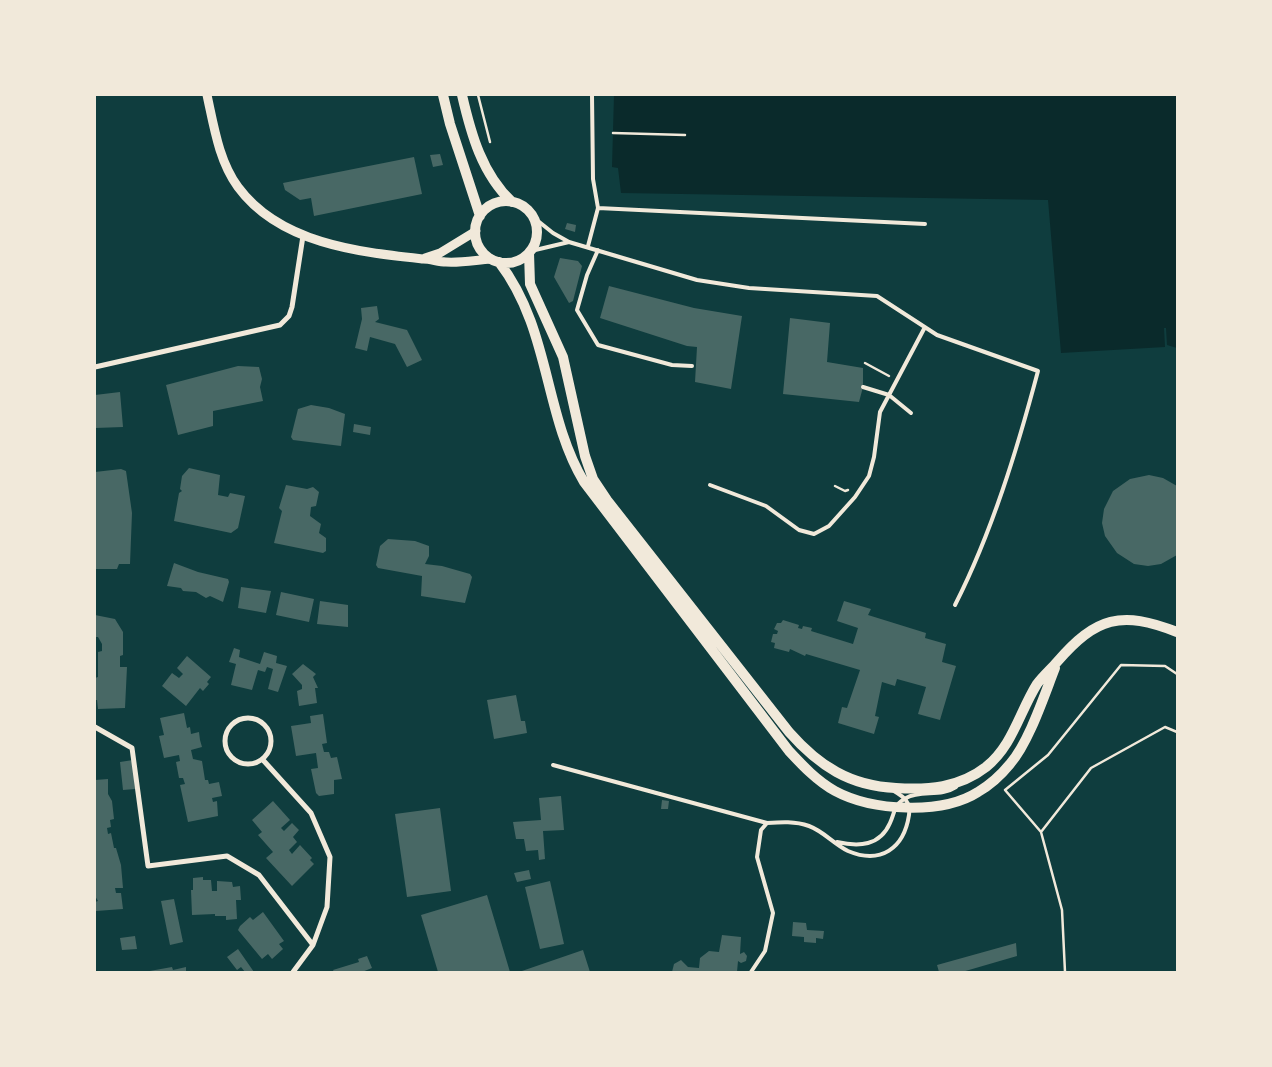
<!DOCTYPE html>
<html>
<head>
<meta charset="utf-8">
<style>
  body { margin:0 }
  #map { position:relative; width:1272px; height:1067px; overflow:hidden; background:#0f3d3e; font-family:"Nunito Sans",sans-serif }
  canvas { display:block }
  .frame { position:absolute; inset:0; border:96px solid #f1e9da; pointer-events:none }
</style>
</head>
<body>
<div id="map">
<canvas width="1272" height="1067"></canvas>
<div class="frame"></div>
</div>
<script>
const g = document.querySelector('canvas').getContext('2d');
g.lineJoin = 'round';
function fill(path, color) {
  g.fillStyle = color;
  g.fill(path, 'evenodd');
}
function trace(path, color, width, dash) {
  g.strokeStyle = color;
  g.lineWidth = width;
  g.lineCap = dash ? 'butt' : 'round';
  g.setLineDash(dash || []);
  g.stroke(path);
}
const water = new Path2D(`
  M 614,95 L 1177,95 L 1177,348 L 1167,345 L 1166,328 L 1164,328 L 1165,347 L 1061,353 L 1048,200 L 621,193 L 618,168 L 612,167 Z`);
const building = new Path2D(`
  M 440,154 L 443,165 L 433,167 L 430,155 Z
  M 414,157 L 422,194 L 314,216 L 311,198 L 300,200 L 285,190 L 283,183 Z
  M 567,223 L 576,225 L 575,232 L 565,229 Z
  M 560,258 L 578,261 L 582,266 L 573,301 L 569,303 L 554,277 Z
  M 609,286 L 694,308 L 742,316 L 731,389 L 695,382 L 697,347 L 687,346 L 600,318 Z
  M 377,306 L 379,319 L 375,322 L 407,330 L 422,360 L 407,367 L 395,344 L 370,337 L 367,351 L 355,348 L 362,319 L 361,308 Z
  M 790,318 L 830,323 L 827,362 L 863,368 L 863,387 L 859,402 L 783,394 Z
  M 238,366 L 259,367 L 262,379 L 260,387 L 263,401 L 213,411 L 213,426 L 178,435 L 166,385 Z
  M 120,392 L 123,427 L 95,428 L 95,395 Z
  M 311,405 L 329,408 L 345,414 L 341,446 L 293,440 L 291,437 L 298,409 Z
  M 354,424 L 371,427 L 370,435 L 353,432 Z
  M 189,468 L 220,475 L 218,495 L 228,497 L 230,493 L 245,496 L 238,528 L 231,533 L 174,521 L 179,493 L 182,491 L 180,489 L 182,476 Z
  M 121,469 L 126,471 L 132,513 L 130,564 L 119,564 L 117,569 L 95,569 L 95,472 Z
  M 1149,475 L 1163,478 L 1177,486 L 1177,555 L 1161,564 L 1148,566 L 1134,564 L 1117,553 L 1105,536 L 1102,523 L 1104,509 L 1113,491 L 1130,479 Z
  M 286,485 L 307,489 L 313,487 L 319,492 L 316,506 L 311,507 L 310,516 L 321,524 L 319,533 L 326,538 L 326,551 L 323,553 L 274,543 L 282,511 L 279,508 Z
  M 388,539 L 415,541 L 429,546 L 429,556 L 425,564 L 442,566 L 470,574 L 472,577 L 465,603 L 421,596 L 422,576 L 378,568 L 376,565 L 380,546 Z
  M 174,563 L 198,572 L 228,579 L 229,582 L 223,602 L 210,596 L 206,598 L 196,592 L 183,591 L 181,588 L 167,586 Z
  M 241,587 L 271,591 L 266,613 L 238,608 Z
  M 281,592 L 314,599 L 309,622 L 276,615 Z
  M 320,601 L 348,605 L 348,627 L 317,624 Z
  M 844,601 L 871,609 L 868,615 L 926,633 L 925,638 L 946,644 L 942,662 L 956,666 L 940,720 L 918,714 L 926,687 L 897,679 L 895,686 L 882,682 L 875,716 L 879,717 L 874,734 L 838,723 L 842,707 L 847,708 L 860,670 L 806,654 L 805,656 L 790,649 L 789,652 L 774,648 L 775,643 L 771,642 L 773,634 L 777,634 L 778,631 L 774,629 L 777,623 L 781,623 L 783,620 L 799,625 L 798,628 L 802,629 L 803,626 L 812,628 L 811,631 L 853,644 L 858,628 L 837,621 Z
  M 95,615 L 115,619 L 123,632 L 123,655 L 120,656 L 120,667 L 127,667 L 125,708 L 98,709 L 97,700 L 95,700 L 95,678 L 98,677 L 98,652 L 102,651 L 102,644 L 98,637 L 95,637 Z
  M 234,648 L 240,650 L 239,657 L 260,664 L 264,652 L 277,656 L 276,663 L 287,666 L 278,692 L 268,689 L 273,669 L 267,667 L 265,672 L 258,670 L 252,690 L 231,685 L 236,664 L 229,662 Z
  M 187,656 L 211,677 L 207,682 L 209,684 L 203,691 L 200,688 L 186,706 L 162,686 L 172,673 L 179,678 L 183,674 L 177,668 Z
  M 303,664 L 316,674 L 313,677 L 318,688 L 315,688 L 317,703 L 299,706 L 297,691 L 302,689 L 302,685 L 292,674 Z
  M 516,695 L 521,721 L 525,721 L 527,733 L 494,739 L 487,700 Z
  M 184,713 L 187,728 L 190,727 L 191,734 L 199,732 L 200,740 L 202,747 L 191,750 L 193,759 L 202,761 L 205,780 L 208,780 L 209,784 L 219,782 L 222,796 L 212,798 L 213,802 L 217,801 L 218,816 L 188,822 L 180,785 L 185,784 L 183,778 L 179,778 L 176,762 L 180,761 L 179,755 L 164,758 L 159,736 L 164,735 L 160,718 Z
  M 323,714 L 327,743 L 322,744 L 324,752 L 329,752 L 331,758 L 337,757 L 342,779 L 334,780 L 334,794 L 319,796 L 316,793 L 311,769 L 318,768 L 316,753 L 296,756 L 291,726 L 311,723 L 310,716 Z
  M 133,760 L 135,789 L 123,790 L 120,762 Z
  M 108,779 L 108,794 L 112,801 L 114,819 L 110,820 L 111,827 L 107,828 L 108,834 L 111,833 L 114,848 L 116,848 L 121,865 L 123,888 L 115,888 L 116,893 L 121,893 L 123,909 L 96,911 L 95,902 L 98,901 L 95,896 L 95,780 Z
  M 561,796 L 564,830 L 543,831 L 545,859 L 539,860 L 538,850 L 526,851 L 524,839 L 516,839 L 513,822 L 541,820 L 539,798 Z
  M 662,800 L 669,801 L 668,809 L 661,809 Z
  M 273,801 L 290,820 L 281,828 L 284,831 L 292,823 L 299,830 L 293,837 L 297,842 L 289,850 L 292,854 L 300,845 L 312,858 L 310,860 L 314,864 L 292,886 L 266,858 L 273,852 L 258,835 L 262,832 L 252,820 Z
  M 440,808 L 451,891 L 407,897 L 395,814 Z
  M 529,870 L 531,879 L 517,882 L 514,873 Z
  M 203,877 L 203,880 L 211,880 L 212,891 L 217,891 L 217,881 L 232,882 L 233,887 L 240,886 L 241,900 L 236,900 L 237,919 L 226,920 L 226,916 L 215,916 L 215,914 L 192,915 L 191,890 L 193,890 L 193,878 Z
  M 550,881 L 564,944 L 540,949 L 525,887 Z
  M 487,895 L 510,972 L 438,972 L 421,915 Z
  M 174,899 L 183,942 L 170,945 L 161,901 Z
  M 263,912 L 284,941 L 279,944 L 283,949 L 272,959 L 268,954 L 262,959 L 238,930 L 240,926 L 250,917 L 253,920 Z
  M 793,922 L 806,923 L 807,930 L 824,931 L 823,939 L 816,938 L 816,943 L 804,942 L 804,937 L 792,936 Z
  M 722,935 L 741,937 L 740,954 L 744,952 L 747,956 L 746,961 L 741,963 L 738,961 L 737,972 L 672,972 L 674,964 L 681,960 L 688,967 L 699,968 L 700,958 L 709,951 L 719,952 Z
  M 135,936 L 137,949 L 122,950 L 120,938 Z
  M 1016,943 L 1017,956 L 962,972 L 939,972 L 937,965 Z
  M 238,949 L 254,972 L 245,972 L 241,967 L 237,970 L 227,957 Z
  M 583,950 L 590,972 L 519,972 Z
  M 367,956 L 372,968 L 362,972 L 334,972 L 333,970 L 359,962 L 358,959 Z
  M 172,967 L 173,970 L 186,967 L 186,972 L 144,972 Z`);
const path = new Path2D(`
  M 478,95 L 490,142
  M 613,133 L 685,135
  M 865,363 L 889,376
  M 835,486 L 845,491 L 848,490
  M 1005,790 L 1048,755 L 1121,665 L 1165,666 L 1177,674
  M 1005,790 L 1041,832 L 1062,910 L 1065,972
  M 1041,832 L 1091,768 L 1165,727 L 1177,732`);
const service = new Path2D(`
  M 598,208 L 925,224
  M 533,217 L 553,233 L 569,242 L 697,280 L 749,288 L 877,296 L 937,335 L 1038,371 C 1017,450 992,532 955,605
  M 588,246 L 598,208 L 593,179 L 592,95
  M 598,250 L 587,275 L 577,310 L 598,345 L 672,365 L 692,366
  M 531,251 L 569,242
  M 863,387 L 889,395 L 911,413
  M 710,485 L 766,506 L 799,530 L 814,534 L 829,526 L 855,497 L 869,476 L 874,457 L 880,412 L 925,327
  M 553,765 L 767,823 C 781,822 795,821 809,826 C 823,831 834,844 848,851 C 881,865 904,848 909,815 C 911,802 904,797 894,791
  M 837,842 C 859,847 880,846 890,823 C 895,812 894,804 906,798 C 921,790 941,797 956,787
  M 751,972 L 765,951 L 773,913 L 757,857 L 761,830 L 767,823`);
const minor = new Path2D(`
  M 95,367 L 280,325 L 289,316 L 292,307 L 303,236
  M225 741a23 23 0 1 1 46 0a23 23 0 1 1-46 0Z
  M 95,727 L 132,748 L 148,866 L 227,856 L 259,875 L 313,945
  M 263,760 L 311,813 L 330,857 L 327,907 L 313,945 L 293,972`);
const tertiary = new Path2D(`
  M 207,95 C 214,127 219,161 238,187 C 280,244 359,252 423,259 C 431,259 438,262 446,262 C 461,263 476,260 491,259
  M 425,258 L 440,253 L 476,231`);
const secondary = new Path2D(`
  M 443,95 L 450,124 L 480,216
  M 462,95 C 471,134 482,174 512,202
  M475 232a31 31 0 1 1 62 0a31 31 0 1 1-62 0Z
  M 529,253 L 530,284 L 563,357 L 585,456 L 593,479 L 607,500 L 789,732 C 819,766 850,786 896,788 C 928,790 959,788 986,767 C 1013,745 1019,713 1037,684 C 1043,676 1051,669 1057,662 C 1096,617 1121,610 1177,632
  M 499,262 C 551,330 543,413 584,482 L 789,751 C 803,766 817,781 835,791 C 872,811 942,815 978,792 C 990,785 1001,775 1010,764 C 1029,742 1044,696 1055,668`);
fill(water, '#0a2a2b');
fill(building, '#486865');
trace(path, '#f1e9da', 2.5);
trace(service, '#f1e9da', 4);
trace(minor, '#f1e9da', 5);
trace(tertiary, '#f1e9da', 9);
trace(secondary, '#f1e9da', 10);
</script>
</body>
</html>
